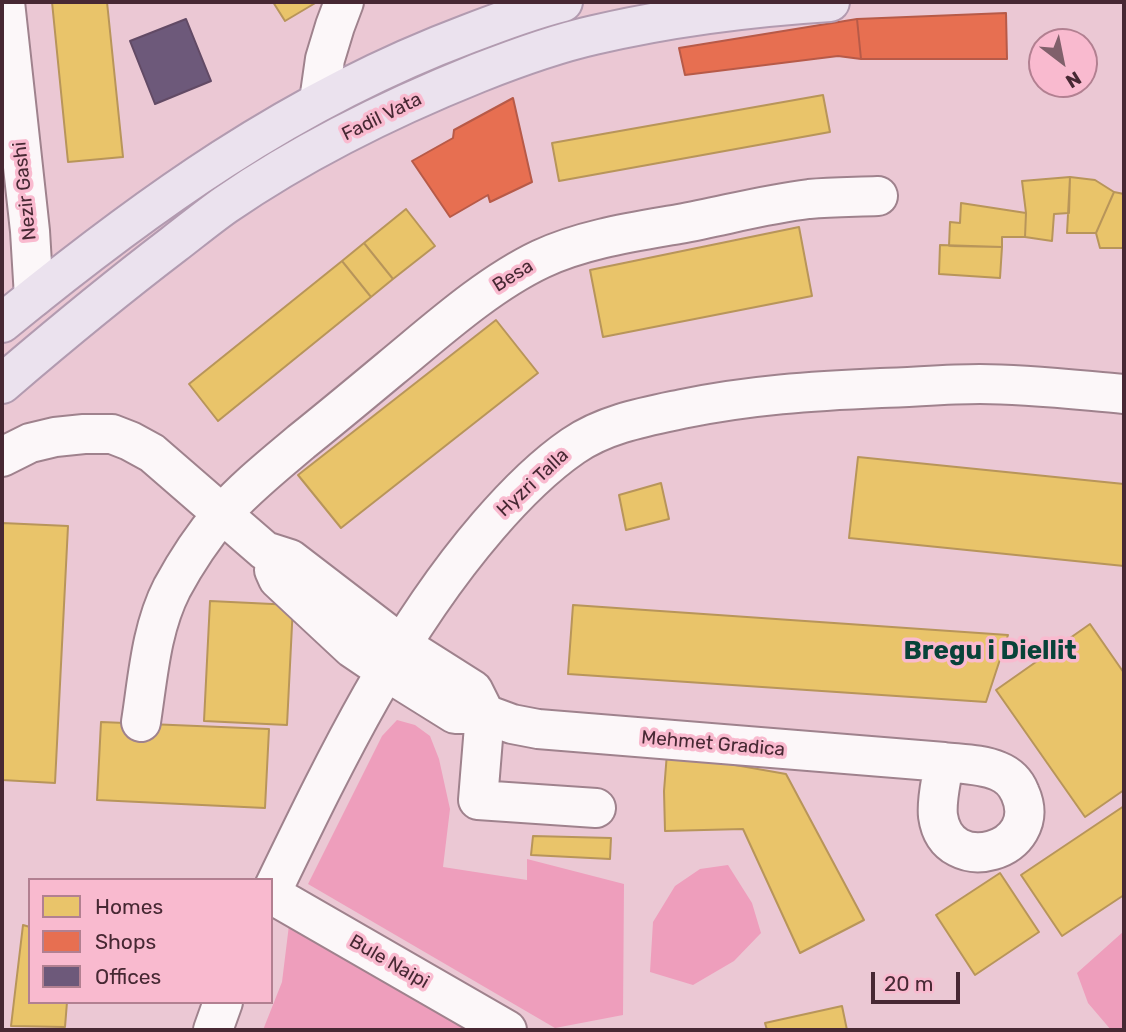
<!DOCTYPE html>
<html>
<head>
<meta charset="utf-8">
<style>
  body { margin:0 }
  #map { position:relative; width:1126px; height:1032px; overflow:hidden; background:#ebc8d4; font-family:Rubik,sans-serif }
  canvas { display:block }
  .frame { position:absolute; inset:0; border:4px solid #472833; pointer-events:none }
  .legend { position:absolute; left:28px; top:878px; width:245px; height:126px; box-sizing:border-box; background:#f9bacf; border:2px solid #b28091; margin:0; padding:9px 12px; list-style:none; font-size:21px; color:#472833 }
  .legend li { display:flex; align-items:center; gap:14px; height:35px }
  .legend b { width:35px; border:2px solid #b28091 }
  .north { position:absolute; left:1028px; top:28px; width:70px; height:70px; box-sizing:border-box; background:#f9bacf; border:2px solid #b28091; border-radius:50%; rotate:148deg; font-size:19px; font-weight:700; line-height:28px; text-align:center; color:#472833 }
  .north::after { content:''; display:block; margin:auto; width:24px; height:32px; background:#80606b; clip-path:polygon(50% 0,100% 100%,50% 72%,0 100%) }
  .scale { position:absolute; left:871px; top:972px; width:89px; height:32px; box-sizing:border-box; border:4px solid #472833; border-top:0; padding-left:9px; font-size:21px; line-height:24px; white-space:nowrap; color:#472833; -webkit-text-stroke:5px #f9bacf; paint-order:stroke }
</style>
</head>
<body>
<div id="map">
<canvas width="1126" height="1032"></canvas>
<div class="frame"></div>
<ul class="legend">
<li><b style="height:19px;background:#e9c46a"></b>Homes</li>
<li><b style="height:19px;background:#e76f51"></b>Shops</li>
<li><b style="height:19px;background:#6d597a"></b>Offices</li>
</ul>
<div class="north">N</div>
<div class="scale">20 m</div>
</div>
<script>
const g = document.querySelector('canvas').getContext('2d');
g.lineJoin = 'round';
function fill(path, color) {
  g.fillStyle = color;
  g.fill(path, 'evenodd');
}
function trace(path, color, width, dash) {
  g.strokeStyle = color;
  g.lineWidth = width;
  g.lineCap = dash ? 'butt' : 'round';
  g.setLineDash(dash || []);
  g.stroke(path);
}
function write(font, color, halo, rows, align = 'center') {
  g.font = font + ' Rubik,sans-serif';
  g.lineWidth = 7;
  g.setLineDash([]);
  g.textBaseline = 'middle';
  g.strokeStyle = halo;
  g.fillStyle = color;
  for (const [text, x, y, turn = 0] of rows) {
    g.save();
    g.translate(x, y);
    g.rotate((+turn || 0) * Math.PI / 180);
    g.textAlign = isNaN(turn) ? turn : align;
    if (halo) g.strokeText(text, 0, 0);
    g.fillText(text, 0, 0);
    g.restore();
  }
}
const green = new Path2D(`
  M 397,720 L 415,725 L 430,736 L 439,759 L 450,809 L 443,867 L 527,880 L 527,859 L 624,884 L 623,1015 L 555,1028 L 308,884 L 382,736 Z
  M 728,865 L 752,903 L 761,933 L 734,961 L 693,985 L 650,972 L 653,922 L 675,886 L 700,869 Z
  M 289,925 L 476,1030 L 263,1030 L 282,982 Z
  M 1124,931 L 1124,1030 L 1111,1030 L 1088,1003 L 1077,973 Z`);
const homes = new Path2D(`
  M 52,2 L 107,2 L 123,157 L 68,162 Z
  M 273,2 L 317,2 L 285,21 Z
  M 823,95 L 830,132 L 559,181 L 552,143 Z
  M 1070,177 L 1069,213 L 1054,214 L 1052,241 L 1025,237 L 1026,213 L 1022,181 Z
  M 1070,177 L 1095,180 L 1114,192 L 1096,233 L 1067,233 Z
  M 1114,192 L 1124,194 L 1124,248 L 1100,248 L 1096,233 Z
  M 961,203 L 1026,213 L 1025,237 L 1002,237 L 1002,247 L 949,246 L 950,222 L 960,223 Z
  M 406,209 L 435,246 L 393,279 L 364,243 Z
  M 799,227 L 812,296 L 603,337 L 590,270 Z
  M 364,243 L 393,279 L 371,297 L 342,261 Z
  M 940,245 L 1002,247 L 1000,278 L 939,274 Z
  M 342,261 L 371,297 L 218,421 L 189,384 Z
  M 496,320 L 538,373 L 341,528 L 298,475 Z
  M 858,457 L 1124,484 L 1124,566 L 849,538 Z
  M 661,483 L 669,519 L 626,530 L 619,495 Z
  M 2,523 L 68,526 L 55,783 L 2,780 Z
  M 210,601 L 293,605 L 287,725 L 204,721 Z
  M 573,605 L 1008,635 L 986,702 L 568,674 Z
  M 1090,624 L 1124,673 L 1124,790 L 1085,817 L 996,690 Z
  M 101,722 L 269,729 L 265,808 L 97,800 Z
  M 667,753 L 786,774 L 864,920 L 800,953 L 743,829 L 665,831 L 664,791 Z
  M 1124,806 L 1124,895 L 1062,936 L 1021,875 Z
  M 533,836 L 611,838 L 610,859 L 531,855 Z
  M 1000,873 L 1039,932 L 975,975 L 936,915 Z
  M 23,925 L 30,927 L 30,1002 L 67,1002 L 65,1027 L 11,1026 Z
  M 842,1006 L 847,1030 L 767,1030 L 765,1023 Z`);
const shops = new Path2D(`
  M 1006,13 L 1007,59 L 861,59 L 857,19 Z
  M 857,19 L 861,59 L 838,56 L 685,75 L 679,48 Z
  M 513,98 L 532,182 L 490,202 L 488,195 L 450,217 L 412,161 L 453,138 L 454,130 Z`);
const offices = new Path2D(`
  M 186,19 L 211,81 L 155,104 L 130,41 Z`);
const minor = new Path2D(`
  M 5,2 L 30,231 L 34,297
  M 319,101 L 325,59 L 335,26 L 344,2
  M 2,457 L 30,443 L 55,437 L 84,434 L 112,434 L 130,441 L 152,453 L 265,551 L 290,559 L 402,645 L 473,690 L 485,714 L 478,800 L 596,808
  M 274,570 L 278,579 L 352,648 L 386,671 L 455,714 L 485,714 L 512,724 L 538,729 L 944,762
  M 141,722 C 148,677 151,629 172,588 C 185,564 205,534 222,514 C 246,487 274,465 301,442 C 331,418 361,393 391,368 C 436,331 488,284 541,259 C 584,239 633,232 679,224 C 723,216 766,204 809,199 C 832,197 855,197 878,196
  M 944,762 C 961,764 982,764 998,771 C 1008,775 1016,783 1020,793 C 1046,851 947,880 938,816 C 936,799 942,779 944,762 Z
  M 271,893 C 333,765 395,634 488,526 C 513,497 541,468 573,446 C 605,424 644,417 682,409 C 750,395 812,391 881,388 C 914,387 947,384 980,384 C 1028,384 1077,390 1124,394
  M 271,894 L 507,1030
  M 213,1030 L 223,1002`);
const major = new Path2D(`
  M 2,323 C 146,205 292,100 468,34 C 499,22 531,10 563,2
  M 2,384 C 58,336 115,289 174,244 C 191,231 208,217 225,205 C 302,152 391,108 478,73 C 516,58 554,44 594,35 C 671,17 751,7 830,2`);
const streetNames = [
  ["Fadil Vata",382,117,-26],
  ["Nezir Gashi",25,191,-96],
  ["Besa",513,276,-32],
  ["Hyzri Talla",533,483,-43],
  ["Mehmet Gradica",713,744,5],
  ["Bule Naipi",389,962,30]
];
const districtNames = [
  ["Bregu i Diellit",990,651]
];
fill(green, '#ee9ebc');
fill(homes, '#e9c46a');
trace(homes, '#b8955a', 2);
fill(shops, '#e76f51');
trace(shops, '#b75a48', 2);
fill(offices, '#6d597a');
trace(offices, '#624a65', 2);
trace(minor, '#9f828d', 42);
trace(major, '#b29bb0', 42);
trace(minor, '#fcf7f9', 38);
trace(major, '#ebe2ee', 38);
write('19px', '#472833', '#f9bacf', streetNames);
write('bold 26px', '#084339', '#f9bacf', districtNames);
</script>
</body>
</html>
